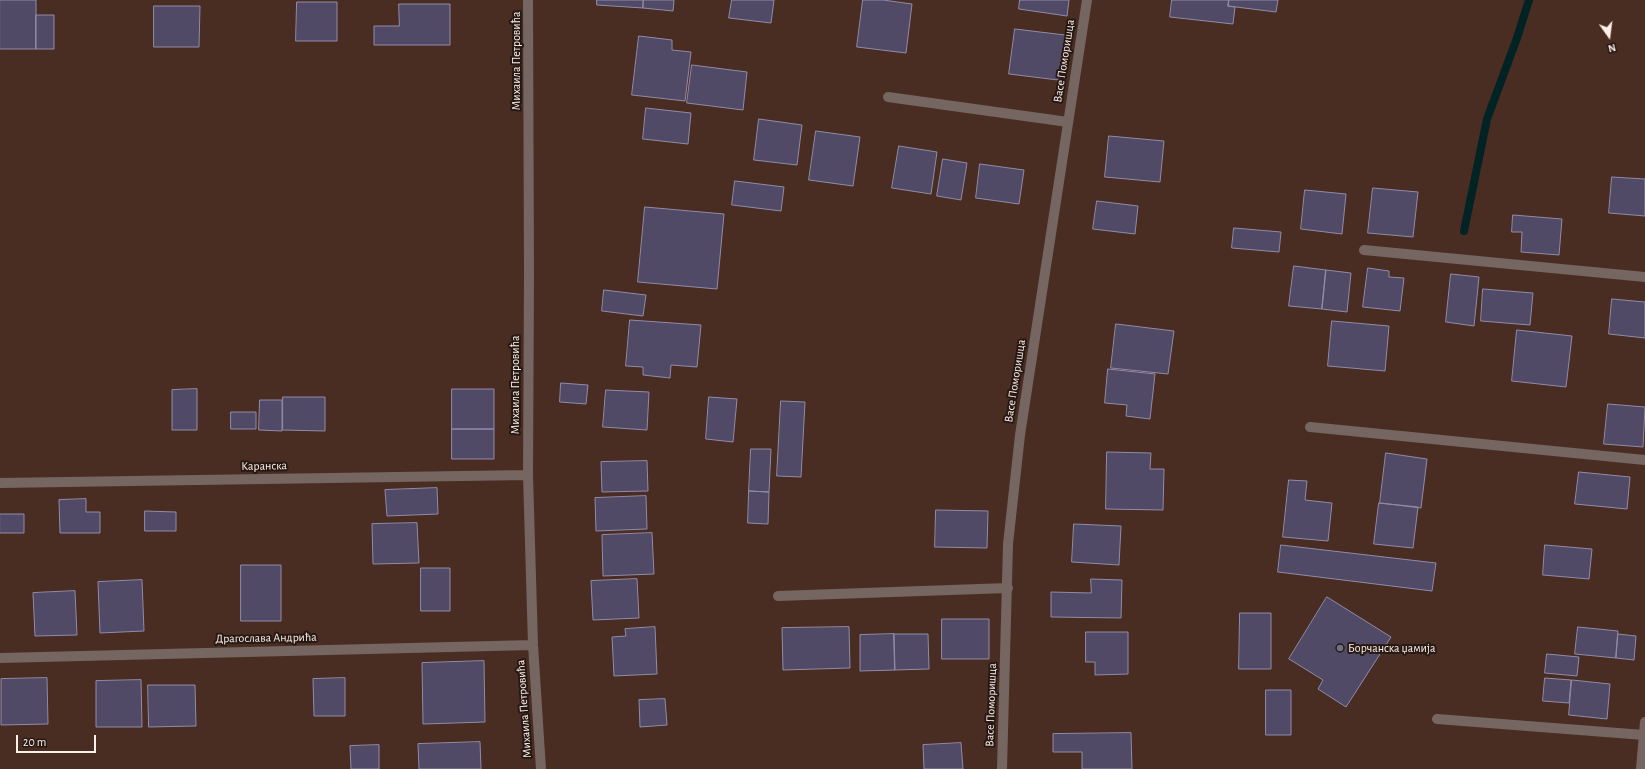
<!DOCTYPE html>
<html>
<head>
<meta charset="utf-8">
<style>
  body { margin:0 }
  #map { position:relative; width:1645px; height:769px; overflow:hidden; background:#492d22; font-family:"Alegreya Sans",sans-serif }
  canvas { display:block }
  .north { position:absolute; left:1589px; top:16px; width:40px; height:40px; -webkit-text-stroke:3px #261914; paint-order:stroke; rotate:166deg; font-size:11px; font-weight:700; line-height:16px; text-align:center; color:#feefe9 }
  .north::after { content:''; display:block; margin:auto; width:14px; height:18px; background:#feefe9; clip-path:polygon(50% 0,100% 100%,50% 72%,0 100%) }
  .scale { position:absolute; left:16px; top:735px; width:80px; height:18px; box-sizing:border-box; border:2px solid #feefe9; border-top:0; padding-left:5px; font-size:12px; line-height:14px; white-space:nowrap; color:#feefe9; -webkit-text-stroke:3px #261914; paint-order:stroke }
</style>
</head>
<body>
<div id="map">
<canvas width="1645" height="769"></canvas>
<div class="north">N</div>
<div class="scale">20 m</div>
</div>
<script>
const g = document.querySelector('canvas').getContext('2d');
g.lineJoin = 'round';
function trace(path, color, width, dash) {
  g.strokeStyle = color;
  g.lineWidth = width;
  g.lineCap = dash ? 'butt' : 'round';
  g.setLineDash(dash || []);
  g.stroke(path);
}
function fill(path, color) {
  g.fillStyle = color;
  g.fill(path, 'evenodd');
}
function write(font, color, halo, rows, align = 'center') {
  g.font = font + ' "Alegreya Sans",sans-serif';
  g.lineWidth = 4;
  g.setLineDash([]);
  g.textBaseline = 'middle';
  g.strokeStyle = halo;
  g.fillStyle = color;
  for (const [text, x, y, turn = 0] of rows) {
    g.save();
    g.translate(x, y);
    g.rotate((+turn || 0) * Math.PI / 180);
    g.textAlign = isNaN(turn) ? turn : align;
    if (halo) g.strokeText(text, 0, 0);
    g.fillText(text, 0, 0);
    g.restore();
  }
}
const stream = new Path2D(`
  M 1464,231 L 1487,119 L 1517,38 L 1529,0`);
const building = new Path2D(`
  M 0,0 L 36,0 L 36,49 L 0,49 Z
  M 597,0 L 643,0 L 643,8 L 597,5 Z
  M 644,0 L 674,0 L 673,11 L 643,8 Z
  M 732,0 L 774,0 L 771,23 L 729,18 Z
  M 863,0 L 883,0 L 912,4 L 906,53 L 857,47 Z
  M 1020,0 L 1069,0 L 1067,16 L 1019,9 Z
  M 1172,0 L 1229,0 L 1228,6 L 1235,7 L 1233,24 L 1170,17 Z
  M 1229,0 L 1278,0 L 1276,12 L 1228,6 Z
  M 297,2 L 337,2 L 337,41 L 296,41 Z
  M 399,4 L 450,4 L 450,45 L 374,45 L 374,26 L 399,26 Z
  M 154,6 L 200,6 L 199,47 L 154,47 Z
  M 36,15 L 54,15 L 54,49 L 36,49 Z
  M 1015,29 L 1065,35 L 1058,80 L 1009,74 Z
  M 639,36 L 672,40 L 672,50 L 691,52 L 685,101 L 632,95 Z
  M 692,65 L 747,72 L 743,110 L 687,103 Z
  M 646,108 L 691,113 L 688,144 L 643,139 Z
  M 759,119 L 802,125 L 797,165 L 754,160 Z
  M 816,131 L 860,137 L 853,186 L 809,180 Z
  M 1109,136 L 1164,141 L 1160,182 L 1105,177 Z
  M 899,146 L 937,152 L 931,194 L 892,188 Z
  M 943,159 L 967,163 L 961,200 L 937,196 Z
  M 980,164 L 1024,170 L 1019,204 L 976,198 Z
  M 1612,177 L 1645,179 L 1645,216 L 1609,213 Z
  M 735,181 L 784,187 L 781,211 L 732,205 Z
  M 1373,188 L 1418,192 L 1413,237 L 1368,233 Z
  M 1305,190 L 1346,194 L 1342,234 L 1301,229 Z
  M 1097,201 L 1138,206 L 1135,234 L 1093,229 Z
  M 645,207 L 724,214 L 717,289 L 638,282 Z
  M 1513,215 L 1562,219 L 1559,255 L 1521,252 L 1522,232 L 1512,232 Z
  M 1234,228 L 1281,232 L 1279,252 L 1232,248 Z
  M 1294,266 L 1326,270 L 1322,309 L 1289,306 Z
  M 1368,268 L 1389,271 L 1389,277 L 1404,278 L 1400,311 L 1363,307 Z
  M 1326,270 L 1351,273 L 1347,312 L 1322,309 Z
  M 1451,274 L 1479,277 L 1474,326 L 1446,322 Z
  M 1483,289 L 1533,293 L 1530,325 L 1481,321 Z
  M 604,290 L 646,295 L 643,316 L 602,311 Z
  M 1612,299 L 1645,302 L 1645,338 L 1609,334 Z
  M 630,320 L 701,325 L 697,367 L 671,365 L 670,378 L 643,375 L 643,367 L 626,366 Z
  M 1332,321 L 1389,326 L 1385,371 L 1328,366 Z
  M 1116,324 L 1174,331 L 1168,374 L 1111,368 Z
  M 1517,330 L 1572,336 L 1566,387 L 1512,381 Z
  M 1108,369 L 1155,374 L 1150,419 L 1126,416 L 1127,405 L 1105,403 Z
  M 561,383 L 588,385 L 586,404 L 560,402 Z
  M 197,389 L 197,430 L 172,430 L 172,390 Z
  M 452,389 L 494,389 L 494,429 L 452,429 Z
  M 606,390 L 649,392 L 647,430 L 603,427 Z
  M 283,397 L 325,397 L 325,431 L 283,430 Z
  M 709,397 L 737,399 L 733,442 L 706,439 Z
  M 260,400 L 282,400 L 282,431 L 259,430 Z
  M 781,401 L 805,402 L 801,477 L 777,476 Z
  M 1608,404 L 1645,407 L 1643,447 L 1604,444 Z
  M 231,412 L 256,412 L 256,429 L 231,429 Z
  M 452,429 L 494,429 L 494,459 L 452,459 Z
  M 751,449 L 771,449 L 769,492 L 749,491 Z
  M 1107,452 L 1151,453 L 1150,469 L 1164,469 L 1163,510 L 1106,509 Z
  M 1386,453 L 1427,459 L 1421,508 L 1380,503 Z
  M 647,461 L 648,491 L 602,492 L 601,462 Z
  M 1579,472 L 1630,477 L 1627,509 L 1575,504 Z
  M 1289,480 L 1307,481 L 1305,500 L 1332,503 L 1328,541 L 1283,537 Z
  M 437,488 L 438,514 L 387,516 L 385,490 Z
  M 749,491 L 769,492 L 768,524 L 748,523 Z
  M 646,496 L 647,529 L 596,531 L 595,498 Z
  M 86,499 L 86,512 L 100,512 L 100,533 L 60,533 L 59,500 Z
  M 1379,503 L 1418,507 L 1413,548 L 1374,544 Z
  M 936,510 L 988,511 L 987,548 L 935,547 Z
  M 145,511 L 176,512 L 176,531 L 145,531 Z
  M 0,514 L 24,514 L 24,533 L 0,533 Z
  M 417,523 L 419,563 L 373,564 L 372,524 Z
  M 1074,524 L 1121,526 L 1119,565 L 1072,562 Z
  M 652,533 L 654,574 L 603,576 L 602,535 Z
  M 1281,545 L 1436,563 L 1432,591 L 1278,572 Z
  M 1545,545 L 1592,549 L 1589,579 L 1543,575 Z
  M 241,565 L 281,565 L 281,621 L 241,621 Z
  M 421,568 L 450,568 L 450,611 L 421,611 Z
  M 637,579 L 639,618 L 593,620 L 591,581 Z
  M 1091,579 L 1122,580 L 1121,618 L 1051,617 L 1051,592 L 1091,593 Z
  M 142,580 L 144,631 L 100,633 L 98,582 Z
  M 75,591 L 77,635 L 35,636 L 33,593 Z
  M 1327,597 L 1391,637 L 1346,707 L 1318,689 L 1323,680 L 1289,659 Z
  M 1240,613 L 1271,613 L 1271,669 L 1239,669 Z
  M 942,619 L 989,619 L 989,659 L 942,659 Z
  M 655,627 L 657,674 L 614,676 L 612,637 L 626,636 L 625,629 Z
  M 849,627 L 850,668 L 783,670 L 782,628 Z
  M 1578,627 L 1618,631 L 1616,658 L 1575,654 Z
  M 1086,632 L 1128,632 L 1128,674 L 1095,675 L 1095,662 L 1086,662 Z
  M 894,634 L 928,634 L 929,669 L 895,670 Z
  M 894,634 L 895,670 L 860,671 L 860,635 Z
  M 1618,634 L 1636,636 L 1634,660 L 1616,658 Z
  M 1547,654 L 1579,657 L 1577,676 L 1545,673 Z
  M 484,661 L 485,722 L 423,724 L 422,663 Z
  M 47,678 L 48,724 L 1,725 L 1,679 Z
  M 345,678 L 345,716 L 314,716 L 313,679 Z
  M 1545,678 L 1571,680 L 1569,703 L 1543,701 Z
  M 141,680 L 142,727 L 96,727 L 96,681 Z
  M 1572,680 L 1610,684 L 1607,719 L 1569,715 Z
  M 148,685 L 195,685 L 196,726 L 149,727 Z
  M 1266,690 L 1291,690 L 1291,735 L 1266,735 Z
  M 665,699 L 667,725 L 640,727 L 639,700 Z
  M 1131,733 L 1132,769 L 1082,769 L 1082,752 L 1053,752 L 1053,734 Z
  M 480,742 L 481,769 L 419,769 L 418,744 Z
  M 961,743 L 963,769 L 924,769 L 923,745 Z
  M 379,745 L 379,769 L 351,769 L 350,746 Z`);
const service = new Path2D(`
  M 888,97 L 1068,122
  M 1310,427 L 1645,460
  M 778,596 L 1008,588
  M 1437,719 L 1644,735`);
const minor = new Path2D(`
  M 528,0 L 529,274 L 528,475 L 533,645 L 541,769
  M 1364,250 L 1645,277
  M 0,483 L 528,475
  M 0,658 L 533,645
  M 1002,769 L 1008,544 L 1020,435 L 1087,0
  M 1641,769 L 1645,722`);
const markers = [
  [1340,648,4,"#6b7280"]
];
const streetNames = [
  ["Михаила Петровића",516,61,-90],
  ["Васе Поморишца",1064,61,-81],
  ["Васе Поморишца",1015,381,-81],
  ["Михаила Петровића",515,385,-90],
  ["Каранска",264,466,-1],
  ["Драгослава Андрића",266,638,-1],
  ["Васе Поморишца",991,705,-88],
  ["Михаила Петровића",524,709,-94]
];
const poiNames = [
  ["Борчанска џамија",1348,648]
];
trace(stream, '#022324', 8);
fill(building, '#504a67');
trace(building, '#918ba9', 1);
trace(service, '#756661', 10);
trace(minor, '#756661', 10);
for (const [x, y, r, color] of markers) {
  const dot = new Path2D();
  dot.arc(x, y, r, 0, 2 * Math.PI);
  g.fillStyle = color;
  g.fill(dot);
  trace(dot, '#261914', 1.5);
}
write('12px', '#feefe9', '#261914', streetNames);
write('12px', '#feefe9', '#261914', poiNames, 'left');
</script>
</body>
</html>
